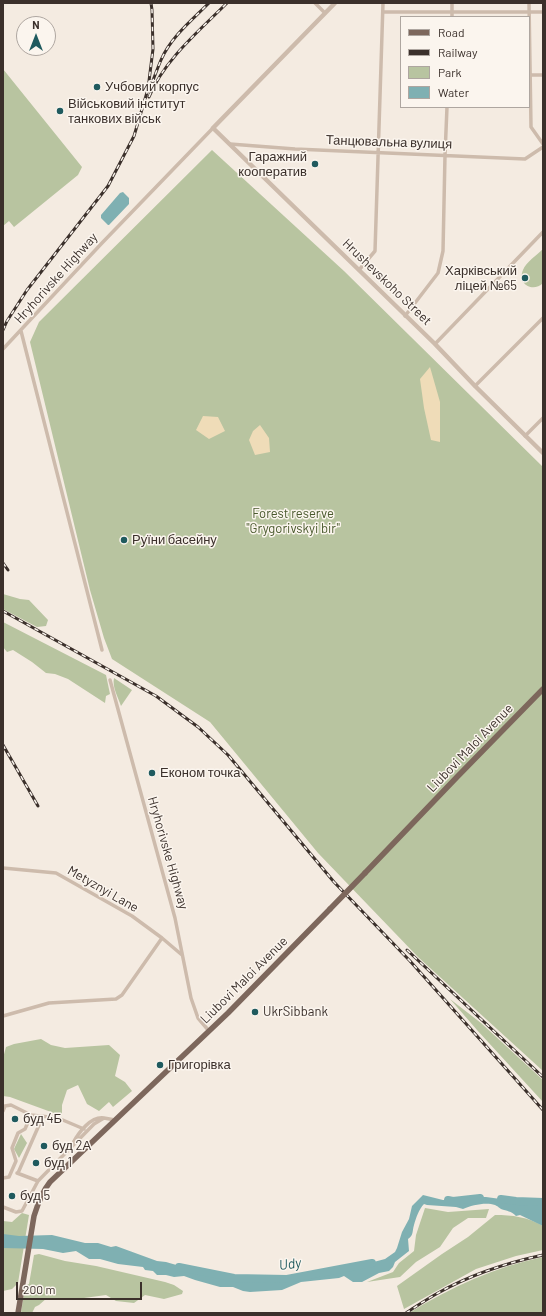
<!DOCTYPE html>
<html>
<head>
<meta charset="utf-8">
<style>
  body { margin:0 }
  #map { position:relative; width:546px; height:1316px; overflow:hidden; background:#f4ebe1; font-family:Barlow,sans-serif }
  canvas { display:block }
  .frame { position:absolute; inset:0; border:4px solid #3b302b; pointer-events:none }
  .legend { position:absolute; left:400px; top:16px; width:130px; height:92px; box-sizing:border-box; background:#fbf5ee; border:1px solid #aea6a0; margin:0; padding:5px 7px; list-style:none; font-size:12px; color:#3b302b }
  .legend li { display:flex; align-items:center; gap:8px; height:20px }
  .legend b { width:20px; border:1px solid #aea6a0 }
  .north { position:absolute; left:16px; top:16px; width:40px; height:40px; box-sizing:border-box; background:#fbf5ee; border:1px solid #aea6a0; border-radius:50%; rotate:0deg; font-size:11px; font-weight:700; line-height:16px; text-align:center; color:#3b302b }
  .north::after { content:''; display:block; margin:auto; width:14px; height:18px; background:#1f5a5e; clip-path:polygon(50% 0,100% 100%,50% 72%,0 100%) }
  .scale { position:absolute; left:16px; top:1282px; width:126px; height:18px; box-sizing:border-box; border:2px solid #3b302b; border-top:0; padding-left:5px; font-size:12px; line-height:14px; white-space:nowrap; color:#3b302b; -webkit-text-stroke:3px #fbf5ee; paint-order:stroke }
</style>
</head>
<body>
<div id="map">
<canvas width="546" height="1316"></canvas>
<div class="frame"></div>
<ul class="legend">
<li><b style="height:5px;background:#7d675c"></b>Road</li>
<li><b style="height:5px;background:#3b302b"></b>Railway</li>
<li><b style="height:11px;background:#b8c4a0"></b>Park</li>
<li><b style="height:11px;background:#7fb0b2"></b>Water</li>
</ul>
<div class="north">N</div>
<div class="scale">200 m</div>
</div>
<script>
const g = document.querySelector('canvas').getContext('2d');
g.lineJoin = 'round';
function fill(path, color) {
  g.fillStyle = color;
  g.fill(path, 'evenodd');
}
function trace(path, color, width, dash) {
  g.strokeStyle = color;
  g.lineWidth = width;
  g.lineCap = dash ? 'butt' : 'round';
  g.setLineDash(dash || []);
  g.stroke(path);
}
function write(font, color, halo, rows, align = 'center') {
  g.font = font + ' Barlow,sans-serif';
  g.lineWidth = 3;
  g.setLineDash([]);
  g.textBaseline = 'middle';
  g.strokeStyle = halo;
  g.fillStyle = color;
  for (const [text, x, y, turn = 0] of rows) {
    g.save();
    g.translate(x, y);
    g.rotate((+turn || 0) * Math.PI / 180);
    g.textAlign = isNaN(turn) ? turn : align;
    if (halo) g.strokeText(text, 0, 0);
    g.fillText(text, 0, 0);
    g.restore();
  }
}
const green = new Path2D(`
  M 3,69 L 82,167 L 78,175 L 14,227 L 9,221 L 3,226 Z
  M 212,150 L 344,271 L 543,467 L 543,1071 L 418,957 L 318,853 L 210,722 L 112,659 L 104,638 L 90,590 L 30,342 L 39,322 Z
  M 543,249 L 543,283 C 533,293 517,284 523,270 C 526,262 537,255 543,249 Z
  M 3,594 L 20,599 L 29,600 L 48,620 L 46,626 L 37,627 L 3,609 Z
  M 3,622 L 106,675 L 110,694 L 106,696 L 105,703 L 68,679 L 55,674 L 46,673 L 32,662 L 13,650 L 7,652 L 3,647 Z
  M 114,678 L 132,690 L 121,706 C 118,697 112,687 114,678 Z
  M 450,999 L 481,1023 L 543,1080 L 543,1102 L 477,1030 Z
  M 41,1039 L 51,1045 L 65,1048 L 109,1045 L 120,1055 L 115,1076 L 125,1082 L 132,1091 L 113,1107 L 109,1102 L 99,1111 L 87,1104 L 78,1085 L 67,1090 L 62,1105 L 62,1116 L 10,1097 L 3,1096 L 3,1058 L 6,1047 L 14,1044 Z
  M 21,1134 L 27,1143 L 19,1158 L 14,1149 Z
  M 425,1208 L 448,1212 L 489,1209 L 486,1218 L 468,1218 L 453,1228 L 440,1247 L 416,1262 L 400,1277 L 367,1282 L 393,1272 L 399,1263 L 414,1251 L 416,1235 Z
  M 22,1213 L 29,1215 L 18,1283 L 12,1289 L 3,1291 L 3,1221 L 12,1222 Z
  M 495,1215 C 512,1215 528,1217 543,1226 L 543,1250 L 516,1256 L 476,1269 L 404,1309 L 397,1286 L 442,1254 L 468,1237 Z
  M 39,1254 L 65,1261 L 96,1266 L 165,1282 L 174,1285 L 183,1291 L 182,1294 L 164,1299 L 145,1295 L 134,1303 L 116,1301 L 106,1295 L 84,1298 L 47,1298 L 39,1305 L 35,1307 L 32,1313 L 21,1313 L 25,1286 L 29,1284 L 34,1255 Z
  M 543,1257 L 543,1313 L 409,1313 C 451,1287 495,1267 543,1257 Z`);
const sand = new Path2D(`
  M 430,367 L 440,402 L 440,442 L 431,440 L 424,408 L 420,379 Z
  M 203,416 L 218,417 L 225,431 L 209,439 L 196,430 Z
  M 260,425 L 269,438 L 270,452 L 255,455 L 249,440 L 253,431 Z`);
const water = new Path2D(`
  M 123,192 L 129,198 L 129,204 L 109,225 L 108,225 L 101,218 L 101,215 L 120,193 Z
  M 423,1195 L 443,1200 L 459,1200 L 478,1197 L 486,1197 L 508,1200 L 516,1202 L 534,1203 L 543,1205 L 543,1226 L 520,1215 L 516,1216 C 511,1211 507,1211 501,1209 C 498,1207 499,1207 495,1205 C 486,1202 472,1205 463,1209 L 456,1207 L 427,1205 L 424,1204 C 419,1209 416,1218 414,1225 C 412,1231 414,1235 408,1239 L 409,1251 L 395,1262 L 393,1267 L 389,1271 L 379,1273 L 362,1282 L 353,1282 L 344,1276 L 339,1278 L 301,1282 L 282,1290 L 250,1292 L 243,1291 L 233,1287 L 220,1287 L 195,1280 L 184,1276 L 174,1277 L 166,1275 L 157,1275 L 153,1271 L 145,1270 L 143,1267 L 118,1264 L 100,1259 L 89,1259 L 76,1251 L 63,1253 L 43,1249 L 3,1248 L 3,1234 L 19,1236 L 52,1235 L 85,1243 L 98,1243 L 111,1247 L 116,1246 L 157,1261 L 166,1262 L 204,1273 L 255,1279 L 278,1280 L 305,1278 L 347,1269 L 385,1259 L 395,1252 L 397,1248 L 402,1232 L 409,1219 L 412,1206 Z`);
const river = new Path2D(`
  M 501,1199 L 516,1201 L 543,1202
  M 448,1200 L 453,1201 L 480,1198
  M 179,1267 L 234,1278 L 287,1279 L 372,1263`);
const minor = new Path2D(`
  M 315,3 L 325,13
  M 529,3 L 531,127 L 543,144
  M 383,12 L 543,12
  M 452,17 L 452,3
  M 531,75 L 543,75
  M 230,144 L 295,149 L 525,159 L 543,147
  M 359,270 L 375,251 L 383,3
  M 405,316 L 438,273 L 443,251 L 445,155 L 447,107
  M 21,331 L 102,650
  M 435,344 L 543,232
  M 3,349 L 102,243 L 213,128
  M 475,386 L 543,318
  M 525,436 L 543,418
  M 110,680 L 175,918 L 191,998 L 198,1018 L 209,1031
  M 3,868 L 56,873 L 132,916 L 162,938 L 182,955
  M 3,1016 L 49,1003 L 116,999 L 122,995 L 162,938
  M 3,1111 L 5,1106 L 11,1105 L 31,1115 L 25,1129 L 18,1133 L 12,1148 L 16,1161 L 9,1177 L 3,1178
  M 31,1115 L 58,1118 L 84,1129
  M 73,1143 C 79,1132 91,1116 104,1118
  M 17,1173 L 38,1181
  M 18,1173 L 43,1116
  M 3,1207 L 16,1212 L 22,1211 L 38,1181 L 94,1124 L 104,1118 L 115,1120`);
const tertiary = new Path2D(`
  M 335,3 L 213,128 L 435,344 L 475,386 L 543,453`);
const primary = new Path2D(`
  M 365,873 L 457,777 L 543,689
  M 18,1313 L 34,1216 C 38,1203 42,1192 50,1182 L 228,1013 L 330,909`);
const rail = new Path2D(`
  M 152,83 C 155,75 158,67 161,60 C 171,37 192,20 209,3
  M 149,97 C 164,60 200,30 227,3
  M 3,330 L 7,321 L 27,290 L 108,186 L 134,136 L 148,89 L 153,49 L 152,10 L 151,3
  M 3,563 L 8,570
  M 3,611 L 156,696 L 198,727 L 228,755 L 334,882 L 410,961 L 543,1110
  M 3,745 L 38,806
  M 407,950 L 543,1077
  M 406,1313 C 417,1306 427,1299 438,1293 C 470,1275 506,1263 543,1255`);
const primaryBridge = new Path2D(`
  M 330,909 L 365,873`);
const markers = [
  [97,87,4,"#1f5a5e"],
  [60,111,4,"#1f5a5e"],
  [315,164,4,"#1f5a5e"],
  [525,278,4,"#1f5a5e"],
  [124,540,4,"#1f5a5e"],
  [152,773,4,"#1f5a5e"],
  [255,1012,4,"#1f5a5e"],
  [160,1065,4,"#1f5a5e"],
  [15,1119,4,"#1f5a5e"],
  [44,1146,4,"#1f5a5e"],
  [36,1163,4,"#1f5a5e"],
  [12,1196,4,"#1f5a5e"]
];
const poiNames = [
  ["Учбовий корпус",105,87],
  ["Військовий інститут",68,104],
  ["танкових військ",68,119],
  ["Гаражний",307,157,"right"],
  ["кооператив",307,172,"right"],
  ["Харківський",517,271,"right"],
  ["ліцей №65",517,286,"right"],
  ["Руїни басейну",132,540],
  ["Економ точка",160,773],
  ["UkrSibbank",263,1012],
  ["Григорівка",168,1065],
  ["буд 4Б",23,1119],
  ["буд 2А",52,1146],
  ["буд 1",44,1163],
  ["буд 5",20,1196]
];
const streetNames = [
  ["Танцювальна вулиця",389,142,2],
  ["Hryhorivske Highway",56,278,-48],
  ["Hrushevskoho Street",387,282,44],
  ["Liubovi Maloi Avenue",470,748,-46],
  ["Hryhorivske Highway",168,853,74],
  ["Metyznyi Lane",103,889,30],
  ["Liubovi Maloi Avenue",244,980,-45]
];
const parkNames = [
  ["Forest reserve",293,514],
  ["\"Grygorivskyi bir\"",293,529]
];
const waterNames = [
  ["Udy",290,1264,-7]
];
fill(green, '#b8c4a0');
fill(sand, '#efdcb8');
fill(water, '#7fb0b2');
trace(river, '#7fb0b2', 8);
trace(minor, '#cdbbac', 3.5);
trace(tertiary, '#cdbbac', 4.5);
trace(primary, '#7d675c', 5.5);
trace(rail, '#3b302b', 3);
trace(rail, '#fbf5ee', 1.5, [4.5]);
trace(primaryBridge, '#7d675c', 5.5);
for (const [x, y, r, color] of markers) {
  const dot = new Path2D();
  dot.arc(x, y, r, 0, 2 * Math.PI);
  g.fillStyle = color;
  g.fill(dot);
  trace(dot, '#fbf5ee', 1.5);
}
write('13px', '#3b302b', '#fbf5ee', poiNames, 'left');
write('13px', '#3b302b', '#fbf5ee', streetNames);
write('13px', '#4a5a2e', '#fbf5ee', parkNames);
write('italic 14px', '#1f5a5e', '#fbf5ee', waterNames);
</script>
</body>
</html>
